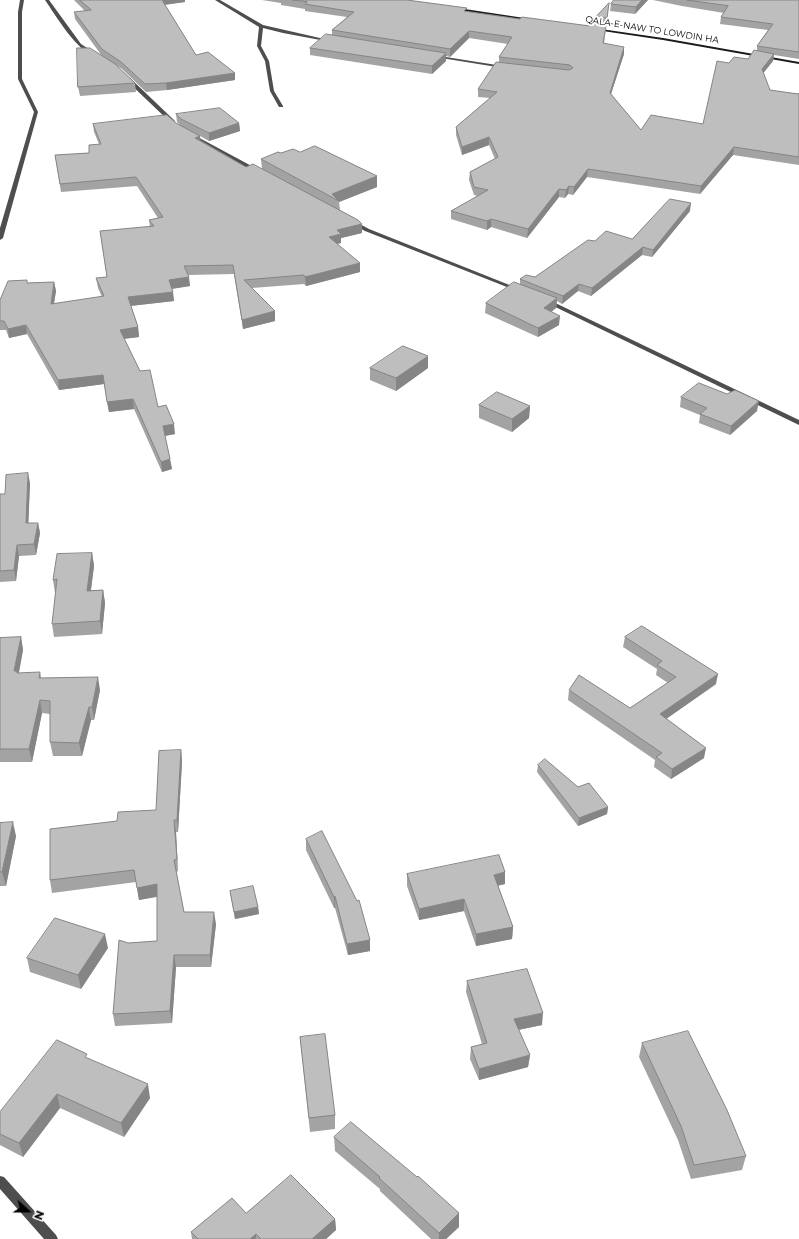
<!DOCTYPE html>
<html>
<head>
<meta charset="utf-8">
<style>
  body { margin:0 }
  #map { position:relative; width:799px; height:1239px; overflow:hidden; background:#fff; font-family:Montserrat,sans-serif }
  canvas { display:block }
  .north { position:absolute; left:8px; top:1191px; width:40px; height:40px; -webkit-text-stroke:3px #fff; paint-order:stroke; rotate:111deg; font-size:11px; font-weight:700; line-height:16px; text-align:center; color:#000 }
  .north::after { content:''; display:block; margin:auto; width:14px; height:18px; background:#000; clip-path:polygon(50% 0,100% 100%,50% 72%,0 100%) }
</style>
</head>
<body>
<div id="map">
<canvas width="799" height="1239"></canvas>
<div class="north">N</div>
</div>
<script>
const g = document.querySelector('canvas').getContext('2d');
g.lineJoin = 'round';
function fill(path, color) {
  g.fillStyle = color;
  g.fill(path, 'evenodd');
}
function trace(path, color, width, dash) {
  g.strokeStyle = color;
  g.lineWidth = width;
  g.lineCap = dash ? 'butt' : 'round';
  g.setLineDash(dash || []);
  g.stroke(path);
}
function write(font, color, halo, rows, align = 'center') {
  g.font = font + ' Montserrat,sans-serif';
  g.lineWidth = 4;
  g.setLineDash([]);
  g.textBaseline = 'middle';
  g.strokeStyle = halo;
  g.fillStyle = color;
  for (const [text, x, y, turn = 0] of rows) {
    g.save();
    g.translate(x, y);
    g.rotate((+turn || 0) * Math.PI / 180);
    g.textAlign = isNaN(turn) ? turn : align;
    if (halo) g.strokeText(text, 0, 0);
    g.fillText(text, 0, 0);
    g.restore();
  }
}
const street = new Path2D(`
  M 20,0 L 24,0 L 22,12 L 22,79 L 38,112 L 3,238 L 0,240 L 0,228 L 34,112 L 18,79 L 18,12 Z
  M 45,0 L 49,0 L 81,44 L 95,53 L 95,55 C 79,55 54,13 45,0 Z
  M 215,0 L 220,0 L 263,25 L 333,41 L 331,42 L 283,33 L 263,28 L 261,46 L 269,61 L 274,91 L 283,106 L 283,107 L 279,107 L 270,91 L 265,61 L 257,46 L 259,27 Z
  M 433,55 L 503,66 L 505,67 L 503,68 L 435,57 L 433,56 Z
  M 126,78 L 130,78 L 175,121 L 175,123 L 171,123 L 126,80 Z
  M 192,134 L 259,170 L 260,171 L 255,172 L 190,137 L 190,135 Z
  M 352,222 L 356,222 L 369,229 L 522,290 L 521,291 L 517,291 L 365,231 L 352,224 Z
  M 547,299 L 799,420 L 799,425 L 545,302 L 545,300 Z
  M 0,1176 L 4,1177 L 56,1235 L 58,1239 L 44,1239 L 0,1189 Z`);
const secondary = new Path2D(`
  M 458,8 L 531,19 L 533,20 L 531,21 L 456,10 L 456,9 Z
  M 594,28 L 663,38 L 799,62 L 799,64 L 663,40 L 596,30 L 594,30 Z`);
const wall = new Path2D(`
  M 74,0 L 185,0 L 185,2 L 165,5 L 196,55 L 235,73 L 235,80 L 167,90 L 146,92 L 122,69 L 116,65 L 135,83 L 136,92 L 80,96 L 78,87 L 102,56 L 75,19 L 74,12 L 85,11 Z
  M 262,0 L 407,0 L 467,12 L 520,19 L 590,26 L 596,24 L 597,16 L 609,3 L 604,44 L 624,54 L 611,94 L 641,130 L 703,124 L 729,63 L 748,59 L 757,51 L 757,46 L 768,30 L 720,24 L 721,17 L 724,13 L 682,6 L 653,0 L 799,0 L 799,59 L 774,55 L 773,61 L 763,73 L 770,90 L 798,94 L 799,93 L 799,165 L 733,155 L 700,194 L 587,177 L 573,195 L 568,194 L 565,198 L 559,197 L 527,238 L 491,227 L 487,230 L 451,219 L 451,211 L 478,196 L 474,195 L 469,180 L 470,172 L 495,159 L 489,145 L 462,155 L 456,135 L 456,127 L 490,98 L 478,97 L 478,89 L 499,62 L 499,57 L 508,44 L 469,38 L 450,57 L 446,56 L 446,61 L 432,74 L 310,55 L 310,48 L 332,35 L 332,30 L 347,17 L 305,11 L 305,9 L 281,5 L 281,3 Z
  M 614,0 L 648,0 L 635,14 L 610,11 L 611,4 Z
  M 176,114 L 239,123 L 240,131 L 209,141 L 200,136 L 200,140 L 246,167 L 262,169 L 261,159 L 377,187 L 339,202 L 340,210 L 362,224 L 362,233 L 341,238 L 341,243 L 337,244 L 360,263 L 360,272 L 306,286 L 304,284 L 252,288 L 275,311 L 275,321 L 243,329 L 234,274 L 188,275 L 190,286 L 172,289 L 174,301 L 131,306 L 138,327 L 139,337 L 124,339 L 158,407 L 175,434 L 165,436 L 172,469 L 162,472 L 134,409 L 109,412 L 104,384 L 59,390 L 27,334 L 9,338 L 6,330 L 0,330 L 0,303 L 27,280 L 27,283 L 54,282 L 56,291 L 54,304 L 102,297 L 98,288 L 96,278 L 107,277 L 100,231 L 150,227 L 149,220 L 158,218 L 137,186 L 61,192 L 55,155 L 89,153 L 99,144 L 94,132 L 93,124 L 176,123 L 181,126 L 177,122 Z
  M 690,211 L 652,257 L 642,255 L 591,296 L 578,291 L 562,304 L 557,301 L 556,308 L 551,312 L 559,325 L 538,337 L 485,313 L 486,303 L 520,284 L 520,279 L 535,277 L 595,241 L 632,239 Z
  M 370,368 L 428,368 L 396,391 L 370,380 Z
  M 681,397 L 757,411 L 730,435 L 699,423 L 700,415 L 680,407 Z
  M 479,405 L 530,406 L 529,418 L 512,432 L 479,418 Z
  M 30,483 L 28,523 L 38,523 L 40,533 L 36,555 L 19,556 L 16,581 L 0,582 L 0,494 L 5,494 Z
  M 92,553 L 94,566 L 91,590 L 103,590 L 105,603 L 102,634 L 54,637 L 52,624 L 56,593 L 55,593 L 53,580 Z
  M 21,637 L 23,650 L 19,673 L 41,678 L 100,690 L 94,720 L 91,720 L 82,756 L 53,756 L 50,742 L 50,714 L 42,713 L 32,762 L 0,762 L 0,638 Z
  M 625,637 L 716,684 L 666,719 L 704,758 L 671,779 L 654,767 L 655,760 L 568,700 L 569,690 L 630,708 L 668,683 L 656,675 L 657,669 L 623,647 Z
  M 181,750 L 182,762 L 178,832 L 176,832 L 178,871 L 176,872 L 184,912 L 216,924 L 211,967 L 176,967 L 172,1023 L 115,1026 L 113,1014 L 128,943 L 157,941 L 157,897 L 139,900 L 136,882 L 52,893 L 50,880 L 117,821 L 156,810 Z
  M 538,765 L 578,787 L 608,807 L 607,814 L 578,826 L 537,772 Z
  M 0,823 L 16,836 L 6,886 L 0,886 Z
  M 306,839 L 370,940 L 370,951 L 348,955 L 335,908 L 334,908 L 306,850 Z
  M 407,874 L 505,884 L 498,886 L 513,927 L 512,939 L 476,946 L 464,911 L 419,920 L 407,886 Z
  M 230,891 L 258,907 L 259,914 L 235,919 L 231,898 Z
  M 108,948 L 81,989 L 30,972 L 27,958 Z
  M 467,981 L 542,1025 L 518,1030 L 530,1055 L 528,1067 L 479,1080 L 470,1059 L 471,1047 L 482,1044 L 466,992 Z
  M 300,1037 L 335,1115 L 335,1129 L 310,1132 Z
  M 642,1043 L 746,1156 L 742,1170 L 691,1179 L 678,1140 L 639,1057 Z
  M 88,1058 L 150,1098 L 124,1137 L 60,1108 L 23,1157 L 0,1145 L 0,1112 Z
  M 334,1137 L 459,1227 L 446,1239 L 431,1239 L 380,1191 L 380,1189 L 335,1151 Z
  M 246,1213 L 335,1219 L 336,1230 L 326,1239 L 192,1239 L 191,1232 Z`);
const shadedWall = new Path2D(`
  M 161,0 L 185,0 L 185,2 L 161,5 Z
  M 642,0 L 648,0 L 635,14 L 636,7 Z
  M 469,31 L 469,38 L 450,57 L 450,49 Z
  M 624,47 L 624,54 L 609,100 L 610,93 Z
  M 446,53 L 446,61 L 432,74 L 432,66 Z
  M 774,54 L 773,61 L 761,76 L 762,69 Z
  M 235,73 L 235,80 L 167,90 L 166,83 Z
  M 239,123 L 240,131 L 209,141 L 209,133 Z
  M 200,136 L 201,144 L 195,138 Z
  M 489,137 L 489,145 L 462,155 L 462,147 Z
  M 734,147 L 733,155 L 700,194 L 701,186 Z
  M 588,169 L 587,177 L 573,195 L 574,187 Z
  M 377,176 L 377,187 L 339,202 L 339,201 L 332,194 Z
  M 569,186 L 568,194 L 565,198 L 566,190 Z
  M 559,189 L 559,197 L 527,238 L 528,229 Z
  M 691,203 L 690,211 L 652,257 L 653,250 Z
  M 491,219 L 491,227 L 487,230 L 487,221 Z
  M 362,224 L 362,233 L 341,238 L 341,243 L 330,245 L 329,237 L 337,230 Z
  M 643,247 L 642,255 L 591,296 L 592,288 Z
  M 360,263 L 360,272 L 306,286 L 305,277 Z
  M 189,277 L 190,286 L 170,289 L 169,280 Z
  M 54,282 L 56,291 L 52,314 L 51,304 Z
  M 579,284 L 578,291 L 562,304 L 563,296 Z
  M 173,292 L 174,301 L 129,306 L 128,297 Z
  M 557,298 L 556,308 L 543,318 L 544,308 Z
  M 275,311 L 275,321 L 243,329 L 242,320 Z
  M 560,316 L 559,325 L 538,337 L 538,328 Z
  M 26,325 L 27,334 L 9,338 L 8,329 Z
  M 138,327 L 139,337 L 121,339 L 120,330 Z
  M 428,356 L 428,368 L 396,391 L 396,378 Z
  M 103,375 L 104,384 L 59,390 L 58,380 Z
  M 133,399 L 134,409 L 109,412 L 107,402 Z
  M 759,401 L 757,411 L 730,435 L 731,426 Z
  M 530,406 L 529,418 L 512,432 L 512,419 Z
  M 174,424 L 175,434 L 164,436 L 163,426 Z
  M 170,459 L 172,469 L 162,472 L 161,462 Z
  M 28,473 L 30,483 L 28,534 L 26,523 Z
  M 38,523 L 40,533 L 36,555 L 34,544 Z
  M 17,545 L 19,556 L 16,581 L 14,570 Z
  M 92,553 L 94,566 L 89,604 L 87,591 Z
  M 103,590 L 105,603 L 102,634 L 100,621 Z
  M 21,637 L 23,650 L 18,676 L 14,671 Z
  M 40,672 L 42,685 L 39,678 Z
  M 718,674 L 716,684 L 659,724 L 660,714 Z
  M 98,677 L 100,690 L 94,720 L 92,707 Z
  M 40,700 L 42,713 L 32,762 L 29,749 Z
  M 89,707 L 91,720 L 82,756 L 79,743 Z
  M 706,748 L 704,758 L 671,779 L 672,769 Z
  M 181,750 L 182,762 L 178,832 L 177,820 Z
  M 608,807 L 607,814 L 578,826 L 579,818 Z
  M 174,820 L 176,832 L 178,871 L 177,859 Z
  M 13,822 L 16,836 L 6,886 L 2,872 Z
  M 505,872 L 505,884 L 493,886 L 494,875 Z
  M 157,884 L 159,896 L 139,900 L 137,888 Z
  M 335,896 L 335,908 L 334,908 L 334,897 Z
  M 464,899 L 464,911 L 419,920 L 419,909 Z
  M 258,907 L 259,914 L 235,919 L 234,912 Z
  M 214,912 L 216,924 L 211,967 L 210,955 Z
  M 513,927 L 512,939 L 476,946 L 476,934 Z
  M 105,934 L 108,948 L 81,989 L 78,975 Z
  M 370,940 L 370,951 L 348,955 L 347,944 Z
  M 174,955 L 176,967 L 172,1023 L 170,1011 Z
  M 543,1013 L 542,1025 L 513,1031 L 514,1019 Z
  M 530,1055 L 528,1067 L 479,1080 L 479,1069 Z
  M 148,1084 L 150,1098 L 124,1137 L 121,1123 Z
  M 57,1094 L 60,1108 L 23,1157 L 19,1143 Z
  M 459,1213 L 459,1227 L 446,1239 L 439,1239 L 439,1233 Z
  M 335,1219 L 336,1230 L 326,1239 L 312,1239 Z
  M 256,1234 L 256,1239 L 250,1239 Z`);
const building = new Path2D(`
  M 80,0 L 162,0 L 196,55 L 208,52 L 235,73 L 166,83 L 145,84 L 121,62 L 102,49 L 74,12 L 91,10 Z
  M 293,0 L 407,0 L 467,8 L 464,11 L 520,19 L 522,17 L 590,26 L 592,23 L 606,26 L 603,43 L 624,47 L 610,93 L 641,130 L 651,115 L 703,124 L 717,61 L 729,63 L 734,57 L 748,59 L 754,50 L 774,54 L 762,69 L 770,90 L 798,94 L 799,93 L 799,157 L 734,147 L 701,186 L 588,169 L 574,187 L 569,186 L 566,190 L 559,189 L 528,229 L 491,219 L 487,221 L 451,211 L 488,190 L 474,187 L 470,172 L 498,157 L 489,137 L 462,147 L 456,127 L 497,92 L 478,89 L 496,62 L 569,70 L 573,68 L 570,65 L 499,57 L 512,37 L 469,31 L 450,49 L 332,30 L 354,12 L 305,4 L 307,2 Z
  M 614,0 L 642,0 L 636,7 L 611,4 Z
  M 687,0 L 799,0 L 799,52 L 757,46 L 773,24 L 721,17 L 728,6 Z
  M 609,3 L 607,18 L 597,16 Z
  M 326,34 L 446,53 L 432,66 L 310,48 Z
  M 77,48 L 90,48 L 115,64 L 135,83 L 78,87 Z
  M 220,108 L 239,123 L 209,133 L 181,119 L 176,114 Z
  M 167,115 L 176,123 L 200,136 L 195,138 L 246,167 L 253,164 L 358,220 L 362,224 L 337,230 L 341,234 L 329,237 L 360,263 L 305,277 L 304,275 L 244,280 L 275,311 L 242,320 L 233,265 L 184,266 L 189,277 L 169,280 L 173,292 L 128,297 L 138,327 L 120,330 L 140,371 L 150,370 L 158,407 L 166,405 L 174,424 L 163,426 L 170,459 L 161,462 L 133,399 L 107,402 L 103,375 L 58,380 L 26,325 L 8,329 L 4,321 L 0,321 L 0,300 L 8,281 L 27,280 L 27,283 L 54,282 L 51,304 L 104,296 L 96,278 L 107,277 L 100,231 L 154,226 L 149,220 L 163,217 L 136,177 L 60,184 L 55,155 L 89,153 L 89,145 L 101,144 L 93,124 Z
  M 315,146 L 377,176 L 332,194 L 339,201 L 261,159 L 278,152 L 281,153 L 293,149 L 300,152 Z
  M 670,199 L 691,203 L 653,250 L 643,247 L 592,288 L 579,284 L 563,296 L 520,279 L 526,275 L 535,277 L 588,240 L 595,241 L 606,231 L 632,239 Z
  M 514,282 L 557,298 L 544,308 L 560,316 L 538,328 L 486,303 Z
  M 403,346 L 428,356 L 396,378 L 370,368 Z
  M 699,383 L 727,394 L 735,390 L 759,401 L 731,426 L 700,414 L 707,408 L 681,397 Z
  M 497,392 L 530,406 L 512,419 L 479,405 Z
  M 28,473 L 26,523 L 38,523 L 34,544 L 17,545 L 14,570 L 0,571 L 0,494 L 5,494 L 6,475 Z
  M 92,553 L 87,591 L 103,590 L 100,621 L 52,624 L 57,579 L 53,580 L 57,554 Z
  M 642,626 L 718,674 L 660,714 L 706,748 L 672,769 L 656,757 L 662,753 L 569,690 L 579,675 L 630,708 L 676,677 L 657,665 L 662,661 L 625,637 Z
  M 21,637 L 14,671 L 17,671 L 17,673 L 40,672 L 39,678 L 98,677 L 92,707 L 89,707 L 79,743 L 50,742 L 50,701 L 40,700 L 29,749 L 0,749 L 0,638 Z
  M 181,750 L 177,820 L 174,820 L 177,859 L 174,860 L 184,912 L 214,912 L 210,955 L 174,955 L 170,1011 L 113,1014 L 119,940 L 128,943 L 157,941 L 157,884 L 137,888 L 134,870 L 50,880 L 50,829 L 117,821 L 118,812 L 156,810 L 159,751 Z
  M 545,759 L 578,787 L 589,783 L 608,807 L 579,818 L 538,765 Z
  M 13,822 L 2,872 L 0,872 L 0,823 Z
  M 322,831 L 357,901 L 359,900 L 370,940 L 347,944 L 335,896 L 334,897 L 306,839 Z
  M 499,855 L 505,872 L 494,875 L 513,927 L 476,934 L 464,899 L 419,909 L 407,874 Z
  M 253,886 L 258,907 L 234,912 L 230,891 Z
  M 55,918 L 105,934 L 78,975 L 27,958 Z
  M 527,969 L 543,1013 L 514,1019 L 530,1055 L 479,1069 L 471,1047 L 487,1043 L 467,981 Z
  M 688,1031 L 727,1110 L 746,1156 L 694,1165 L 681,1126 L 642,1043 Z
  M 325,1034 L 335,1115 L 309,1118 L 300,1037 Z
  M 57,1040 L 87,1054 L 85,1057 L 148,1084 L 121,1123 L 57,1094 L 19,1143 L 0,1134 L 0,1112 Z
  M 351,1122 L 417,1177 L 418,1176 L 459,1213 L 439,1233 L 379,1178 L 380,1177 L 334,1137 Z
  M 291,1175 L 335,1219 L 312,1239 L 261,1239 L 256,1234 L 250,1239 L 198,1239 L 191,1232 L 232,1198 L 246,1213 Z`);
const farStreetnames = [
  ["QALA-E-NAW TO LOWDIN HA",652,30,9]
];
fill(street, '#4e4e4e');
fill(secondary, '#1b1b1b');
fill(wall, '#a3a3a3');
fill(shadedWall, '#858585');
fill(building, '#bebebe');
trace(building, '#858585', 1);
write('9px', '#000', '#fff', farStreetnames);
</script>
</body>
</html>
